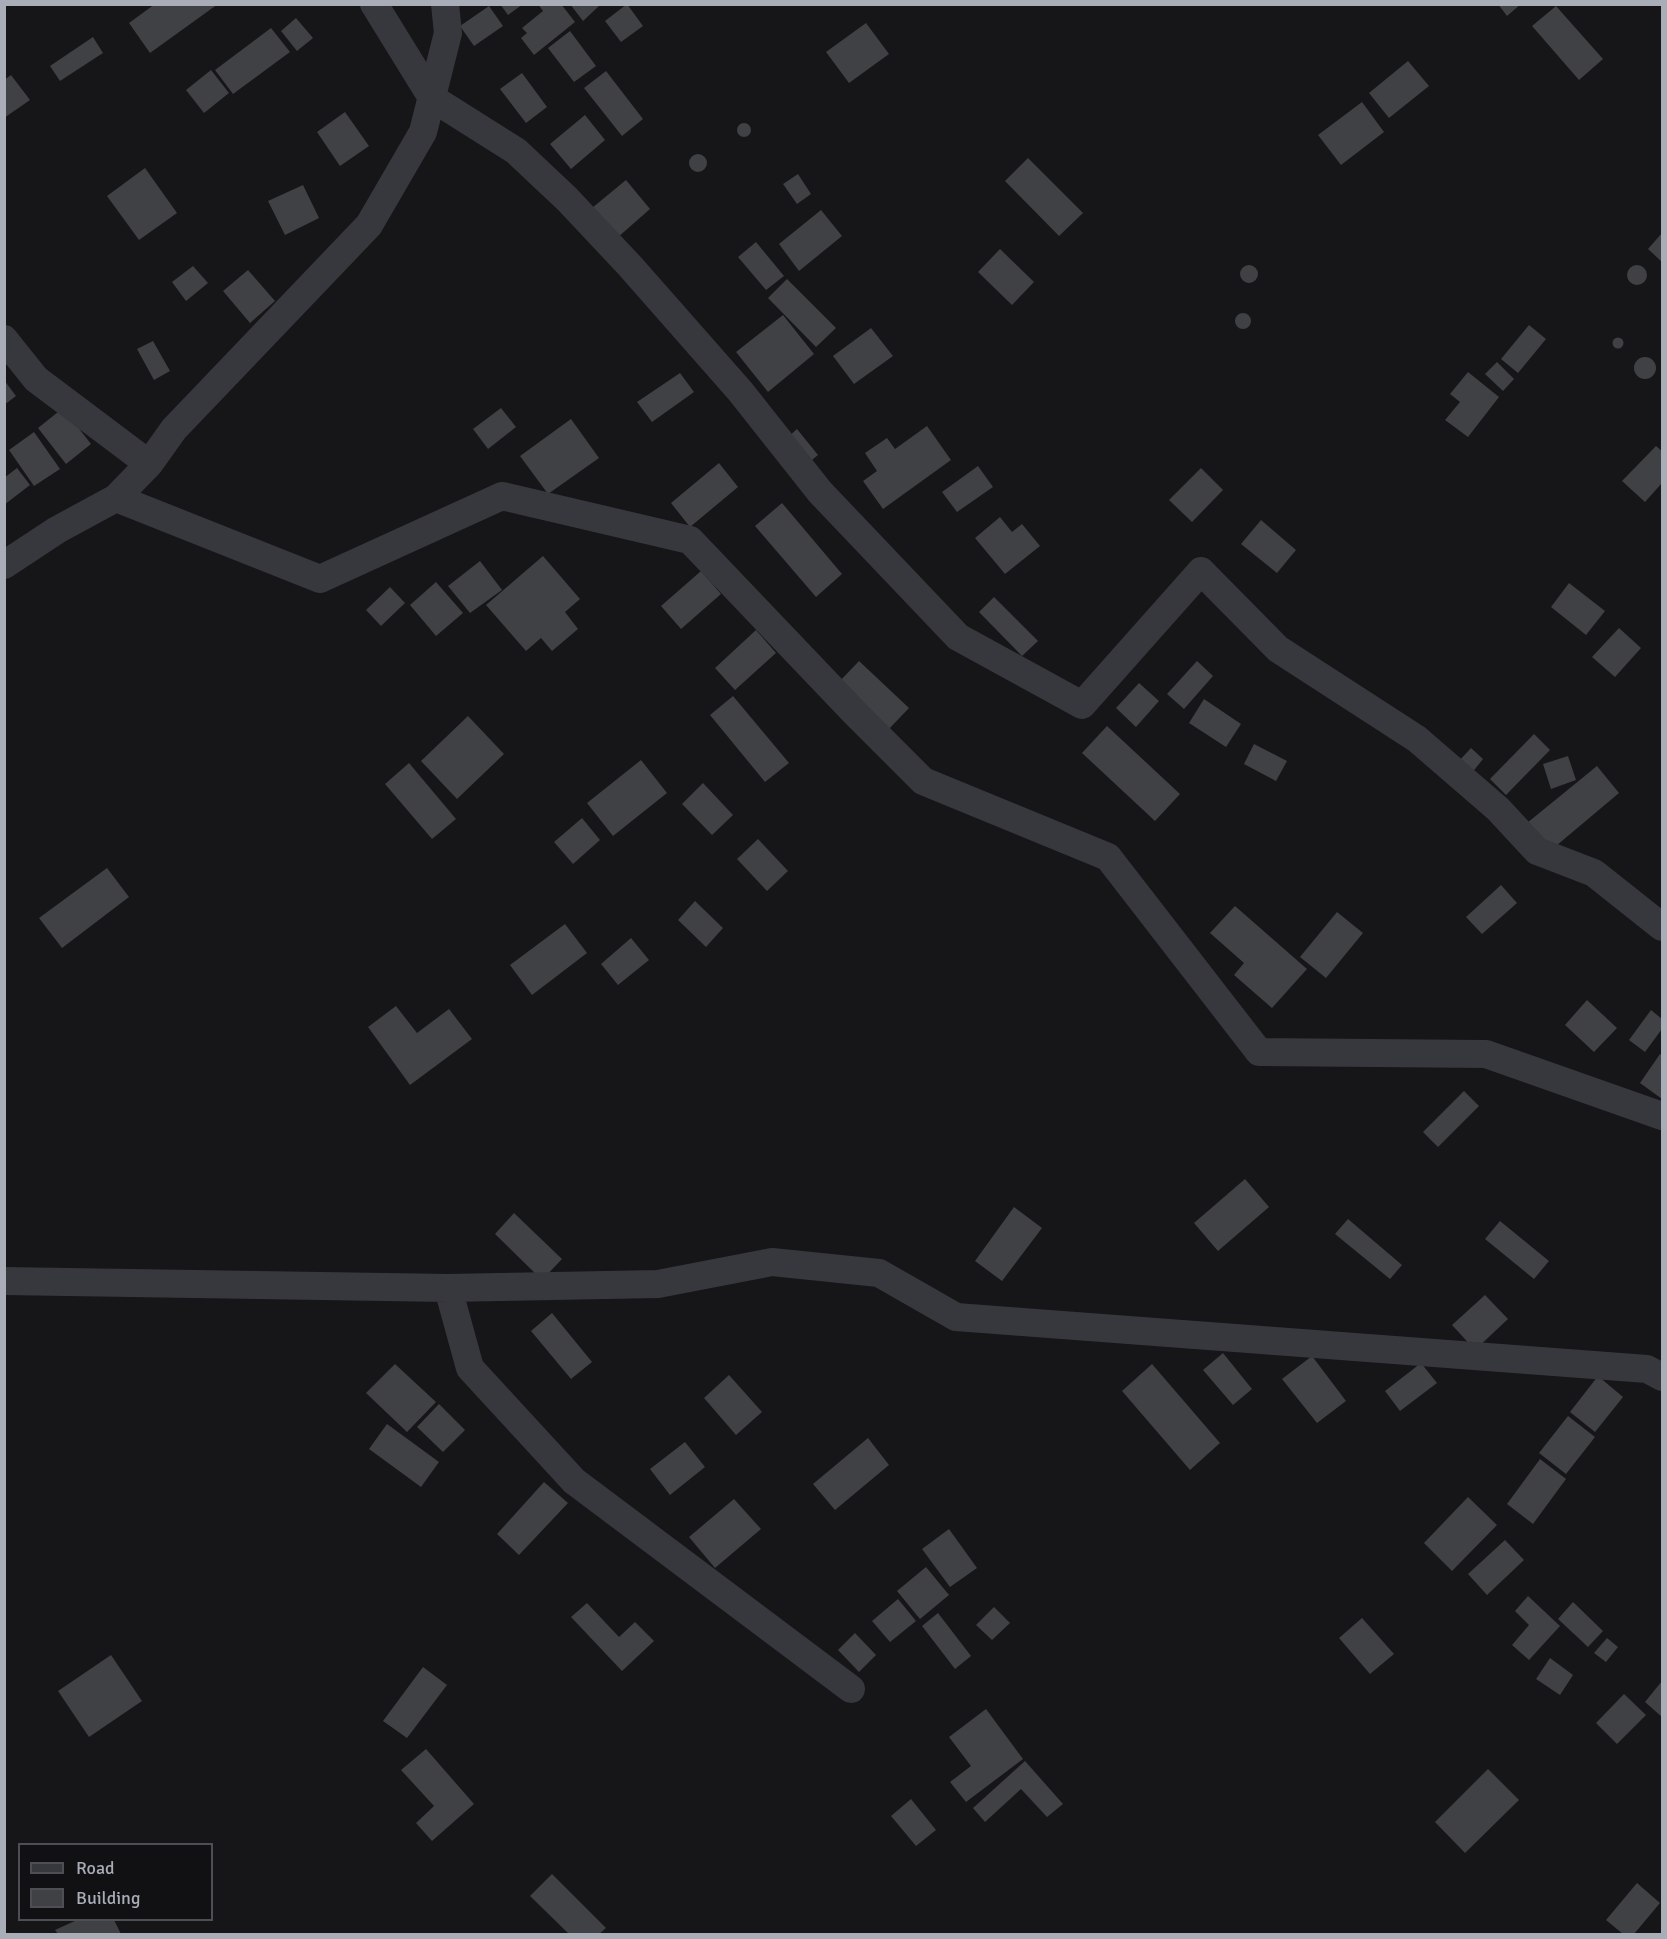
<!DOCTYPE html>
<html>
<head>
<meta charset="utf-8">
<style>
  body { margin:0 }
  #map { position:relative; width:1667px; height:1939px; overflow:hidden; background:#161618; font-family:Signika,sans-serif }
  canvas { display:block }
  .frame { position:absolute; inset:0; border:6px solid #a8adb8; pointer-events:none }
  .legend { position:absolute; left:18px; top:1843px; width:195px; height:78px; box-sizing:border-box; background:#111113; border:2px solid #4d4f55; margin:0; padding:8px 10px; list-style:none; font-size:18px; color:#a8adb8 }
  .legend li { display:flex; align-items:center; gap:12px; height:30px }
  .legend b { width:30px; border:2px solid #4d4f55 }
</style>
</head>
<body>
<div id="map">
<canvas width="1667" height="1939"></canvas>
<div class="frame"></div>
<ul class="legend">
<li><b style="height:8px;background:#37383d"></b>Road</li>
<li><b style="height:16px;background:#404145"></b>Building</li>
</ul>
</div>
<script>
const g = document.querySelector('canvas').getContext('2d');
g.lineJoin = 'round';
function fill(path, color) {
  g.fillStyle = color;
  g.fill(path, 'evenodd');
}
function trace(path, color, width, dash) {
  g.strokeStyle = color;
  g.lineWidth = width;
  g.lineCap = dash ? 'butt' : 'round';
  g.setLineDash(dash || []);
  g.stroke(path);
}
const building = new Path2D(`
  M 155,4 L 218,4 L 150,53 L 129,23 Z
  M 500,4 L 523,4 L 508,15 Z
  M 538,4 L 561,4 L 575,22 L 534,55 L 521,38 L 527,33 L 522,28 L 543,11 Z
  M 570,4 L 598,4 L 599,6 L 583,21 Z
  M 627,4 L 643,26 L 621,42 L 605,21 Z
  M 1498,4 L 1521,4 L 1507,16 Z
  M 489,6 L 503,26 L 474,46 L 460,26 Z
  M 1556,6 L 1603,59 L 1579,80 L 1532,26 Z
  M 296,18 L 313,38 L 297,51 L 281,31 Z
  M 866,23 L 889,54 L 849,83 L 826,52 Z
  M 271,28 L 290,52 L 233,94 L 215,70 Z
  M 570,31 L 596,66 L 574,82 L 548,48 Z
  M 93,37 L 103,53 L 60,81 L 50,66 Z
  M 1408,61 L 1429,86 L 1389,118 L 1369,93 Z
  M 211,70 L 229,93 L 204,113 L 186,90 Z
  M 606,71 L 643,119 L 622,136 L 584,88 Z
  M 522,73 L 547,107 L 526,123 L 500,89 Z
  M 11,75 L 30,100 L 4,118 L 4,80 Z
  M 1362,102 L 1384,132 L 1341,165 L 1318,135 Z
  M 345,112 L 369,146 L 340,166 L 317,132 Z
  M 585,115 L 605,140 L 571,169 L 550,144 Z
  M737 130a7 7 0 1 1 14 0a7 7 0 1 1-14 0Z
  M689 163a9 9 0 1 1 18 0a9 9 0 1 1-18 0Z
  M 1028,158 L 1083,213 L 1059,236 L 1005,181 Z
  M 145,168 L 177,213 L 139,240 L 107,196 Z
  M 798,174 L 811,194 L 797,204 L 783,184 Z
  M 626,180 L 650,209 L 617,238 L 592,208 Z
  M 303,185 L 319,218 L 285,235 L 268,201 Z
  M 821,210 L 842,236 L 799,271 L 779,244 Z
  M 1662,233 L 1662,262 L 1648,249 Z
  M 756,242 L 784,276 L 766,290 L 738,257 Z
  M 1000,249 L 1034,282 L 1012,305 L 978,272 Z
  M1627 275a10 10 0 1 1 20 0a10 10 0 1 1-20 0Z
  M1240 274a9 9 0 1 1 18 0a9 9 0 1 1-18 0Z
  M 193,266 L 208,283 L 186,301 L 172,282 Z
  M 248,270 L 275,301 L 250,323 L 223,291 Z
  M 787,279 L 836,328 L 816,347 L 768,298 Z
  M1235 321a8 8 0 1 1 16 0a8 8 0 1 1-16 0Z
  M 783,315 L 814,354 L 768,392 L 736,352 Z
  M 1529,325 L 1546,339 L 1518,373 L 1501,359 Z
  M 871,328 L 893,356 L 854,384 L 833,356 Z
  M1612.5 343a5.5 5.5 0 1 1 11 0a5.5 5.5 0 1 1-11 0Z
  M 153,341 L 170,371 L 154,380 L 137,349 Z
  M1634 368a11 11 0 1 1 22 0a11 11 0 1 1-22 0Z
  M 1497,362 L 1514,379 L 1503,391 L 1485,374 Z
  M 1468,372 L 1499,397 L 1468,437 L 1445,420 L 1460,402 L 1450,394 Z
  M 680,373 L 694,392 L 652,422 L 637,402 Z
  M 4,380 L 16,396 L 4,405 Z
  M 63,408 L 91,444 L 66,464 L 38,428 Z
  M 501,408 L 516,427 L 488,449 L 473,429 Z
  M 571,419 L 599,458 L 548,494 L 520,456 Z
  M 927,426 L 951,460 L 883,509 L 863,481 L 877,471 L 865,453 L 887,438 L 895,449 Z
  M 797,429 L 818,455 L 807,464 L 786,439 Z
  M 34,432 L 60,469 L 34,486 L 9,450 Z
  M 1656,446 L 1662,451 L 1662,483 L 1645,502 L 1622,481 Z
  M 719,463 L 738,487 L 690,527 L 671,503 Z
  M 978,466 L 993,487 L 957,512 L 942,492 Z
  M 17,468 L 30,485 L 4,505 L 4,478 Z
  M 1201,468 L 1223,490 L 1192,522 L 1169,500 Z
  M 782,503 L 842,574 L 816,597 L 755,526 Z
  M 1000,517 L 1012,532 L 1022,524 L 1040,546 L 1005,574 L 975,538 Z
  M 1261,520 L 1296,550 L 1277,573 L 1241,544 Z
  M 543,556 L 580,599 L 565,612 L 578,629 L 552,651 L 541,638 L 526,651 L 486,605 Z
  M 480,561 L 502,590 L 470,613 L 448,586 Z
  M 701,571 L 721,594 L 681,629 L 661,606 Z
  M 436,582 L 463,613 L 436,636 L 410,605 Z
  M 1569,583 L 1605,611 L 1586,635 L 1551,607 Z
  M 390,587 L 405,603 L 381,626 L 366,610 Z
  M 994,597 L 1038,641 L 1022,656 L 979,612 Z
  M 1619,628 L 1641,648 L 1615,677 L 1592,657 Z
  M 756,630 L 776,653 L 735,690 L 715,668 Z
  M 859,661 L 909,708 L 888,730 L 838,683 Z
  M 1197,661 L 1213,676 L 1184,709 L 1167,694 Z
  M 1139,683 L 1159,701 L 1136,727 L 1116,708 Z
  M 733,696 L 789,763 L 765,782 L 710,715 Z
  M 1204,699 L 1241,724 L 1226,747 L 1189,723 Z
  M 468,716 L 504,754 L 457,799 L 421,761 Z
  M 1107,726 L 1180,794 L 1155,821 L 1082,753 Z
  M 1534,734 L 1550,750 L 1506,795 L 1490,779 Z
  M 1254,744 L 1287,761 L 1276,781 L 1244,764 Z
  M 1471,748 L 1483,759 L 1471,774 L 1458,762 Z
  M 1568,756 L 1576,780 L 1551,789 L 1543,764 Z
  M 641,760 L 667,793 L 613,836 L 587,803 Z
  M 409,763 L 456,819 L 432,839 L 385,784 Z
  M 1597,766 L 1619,793 L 1550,851 L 1527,823 Z
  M 703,783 L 733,815 L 712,835 L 682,804 Z
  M 582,818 L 600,840 L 573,864 L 554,842 Z
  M 758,839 L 788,871 L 767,891 L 737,859 Z
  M 107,868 L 129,897 L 62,948 L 39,918 Z
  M 1501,885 L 1517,903 L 1482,934 L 1466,917 Z
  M 695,901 L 723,928 L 706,947 L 678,920 Z
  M 1235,906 L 1307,969 L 1272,1008 L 1234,975 L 1244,963 L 1210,933 Z
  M 1337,912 L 1363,933 L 1326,978 L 1300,957 Z
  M 565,924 L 587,953 L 532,995 L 510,965 Z
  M 631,938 L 649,960 L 618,985 L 601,964 Z
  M 1587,1000 L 1617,1028 L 1594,1052 L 1565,1025 Z
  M 396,1006 L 417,1033 L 449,1009 L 472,1039 L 410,1085 L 368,1027 Z
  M 1651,1010 L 1662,1019 L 1662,1029 L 1645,1052 L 1629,1040 Z
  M 1660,1054 L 1662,1055 L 1662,1099 L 1640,1083 Z
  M 1464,1091 L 1479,1106 L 1438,1147 L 1423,1132 Z
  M 1245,1179 L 1269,1207 L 1218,1251 L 1194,1223 Z
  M 1014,1207 L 1042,1228 L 1002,1281 L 975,1261 Z
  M 514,1213 L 562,1259 L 542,1280 L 495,1234 Z
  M 1348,1219 L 1402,1265 L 1390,1279 L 1335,1234 Z
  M 1500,1221 L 1549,1261 L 1534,1279 L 1485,1239 Z
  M 1485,1295 L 1508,1319 L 1475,1350 L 1452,1325 Z
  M 552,1313 L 592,1362 L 571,1379 L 531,1331 Z
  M 1223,1353 L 1252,1389 L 1233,1405 L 1203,1370 Z
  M 1312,1356 L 1346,1401 L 1317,1423 L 1282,1379 Z
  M 1421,1363 L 1437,1383 L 1400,1411 L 1385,1391 Z
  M 395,1364 L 436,1402 L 407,1432 L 366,1393 Z
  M 1152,1364 L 1220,1443 L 1190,1470 L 1122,1391 Z
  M 729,1375 L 762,1412 L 736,1435 L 704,1398 Z
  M 1598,1376 L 1623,1397 L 1595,1432 L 1570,1412 Z
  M 439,1404 L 465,1430 L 443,1452 L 417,1427 Z
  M 1568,1416 L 1595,1437 L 1566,1474 L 1539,1453 Z
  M 387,1424 L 439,1462 L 421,1487 L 369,1449 Z
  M 868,1438 L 889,1465 L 835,1510 L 813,1484 Z
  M 685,1442 L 705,1467 L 670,1495 L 650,1469 Z
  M 1540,1459 L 1566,1479 L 1533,1524 L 1507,1504 Z
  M 544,1482 L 568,1503 L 519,1555 L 497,1534 Z
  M 1468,1497 L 1497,1525 L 1452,1571 L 1424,1543 Z
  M 734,1499 L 761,1529 L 715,1568 L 689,1537 Z
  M 949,1529 L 977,1568 L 950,1587 L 922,1549 Z
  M 1505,1540 L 1524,1560 L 1487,1595 L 1468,1574 Z
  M 926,1567 L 949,1595 L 920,1619 L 897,1591 Z
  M 1528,1596 L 1560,1626 L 1529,1660 L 1512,1645 L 1529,1625 L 1515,1611 Z
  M 898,1599 L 916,1621 L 890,1642 L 872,1621 Z
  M 1573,1602 L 1603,1631 L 1588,1647 L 1558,1619 Z
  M 587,1603 L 619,1637 L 635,1622 L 654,1641 L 622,1671 L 571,1617 Z
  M 994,1607 L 1010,1623 L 992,1640 L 976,1625 Z
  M 938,1613 L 971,1656 L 955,1669 L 922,1626 Z
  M 1362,1618 L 1394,1654 L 1370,1674 L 1339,1638 Z
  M 855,1633 L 876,1655 L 859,1672 L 838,1650 Z
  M 1607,1638 L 1618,1647 L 1606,1662 L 1594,1653 Z
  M 111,1655 L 142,1701 L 89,1737 L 58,1691 Z
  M 1550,1658 L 1573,1675 L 1560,1695 L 1536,1679 Z
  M 423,1667 L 447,1685 L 407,1738 L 383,1721 Z
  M 1662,1681 L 1662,1717 L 1645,1702 Z
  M 1624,1694 L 1646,1715 L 1617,1744 L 1596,1723 Z
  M 986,1709 L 1023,1759 L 966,1802 L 950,1782 L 971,1766 L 949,1737 Z
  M 426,1749 L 474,1804 L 432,1841 L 416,1823 L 434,1806 L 401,1770 Z
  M 1025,1761 L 1063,1804 L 1047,1817 L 1021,1789 L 985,1822 L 973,1808 Z
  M 1488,1769 L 1519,1800 L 1465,1853 L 1435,1822 Z
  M 911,1799 L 936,1830 L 916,1846 L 891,1816 Z
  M 552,1874 L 606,1928 L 599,1934 L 569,1934 L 530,1896 Z
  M 1637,1883 L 1660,1903 L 1634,1934 L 1623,1934 L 1606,1920 Z
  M 77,1920 L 114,1920 L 121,1934 L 58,1934 L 55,1930 Z`);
const minor = new Path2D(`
  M 374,4 L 432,98 L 516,151 L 567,199 L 630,266 L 740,391 L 820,492 L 958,637 L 1082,705 L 1201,571 L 1278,649 L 1417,739 L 1498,809 L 1537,851 L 1594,873 L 1662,927
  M 4,339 L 36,379 L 149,464
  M 116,498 L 320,579 L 502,496 L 690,540 L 855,713 L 923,781 L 1108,857 L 1259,1052 L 1486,1054 L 1662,1116
  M 4,565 L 57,530 L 116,498 L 149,464 L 174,429 L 369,225 L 423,132 L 448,33 L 445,4
  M 4,1281 L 448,1288 L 658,1284 L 772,1262 L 879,1273 L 956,1317 L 1647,1369 L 1662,1377
  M 448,1288 L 470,1368 L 574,1481 L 851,1689`);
fill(building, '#404145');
trace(minor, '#37383d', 28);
</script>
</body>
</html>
